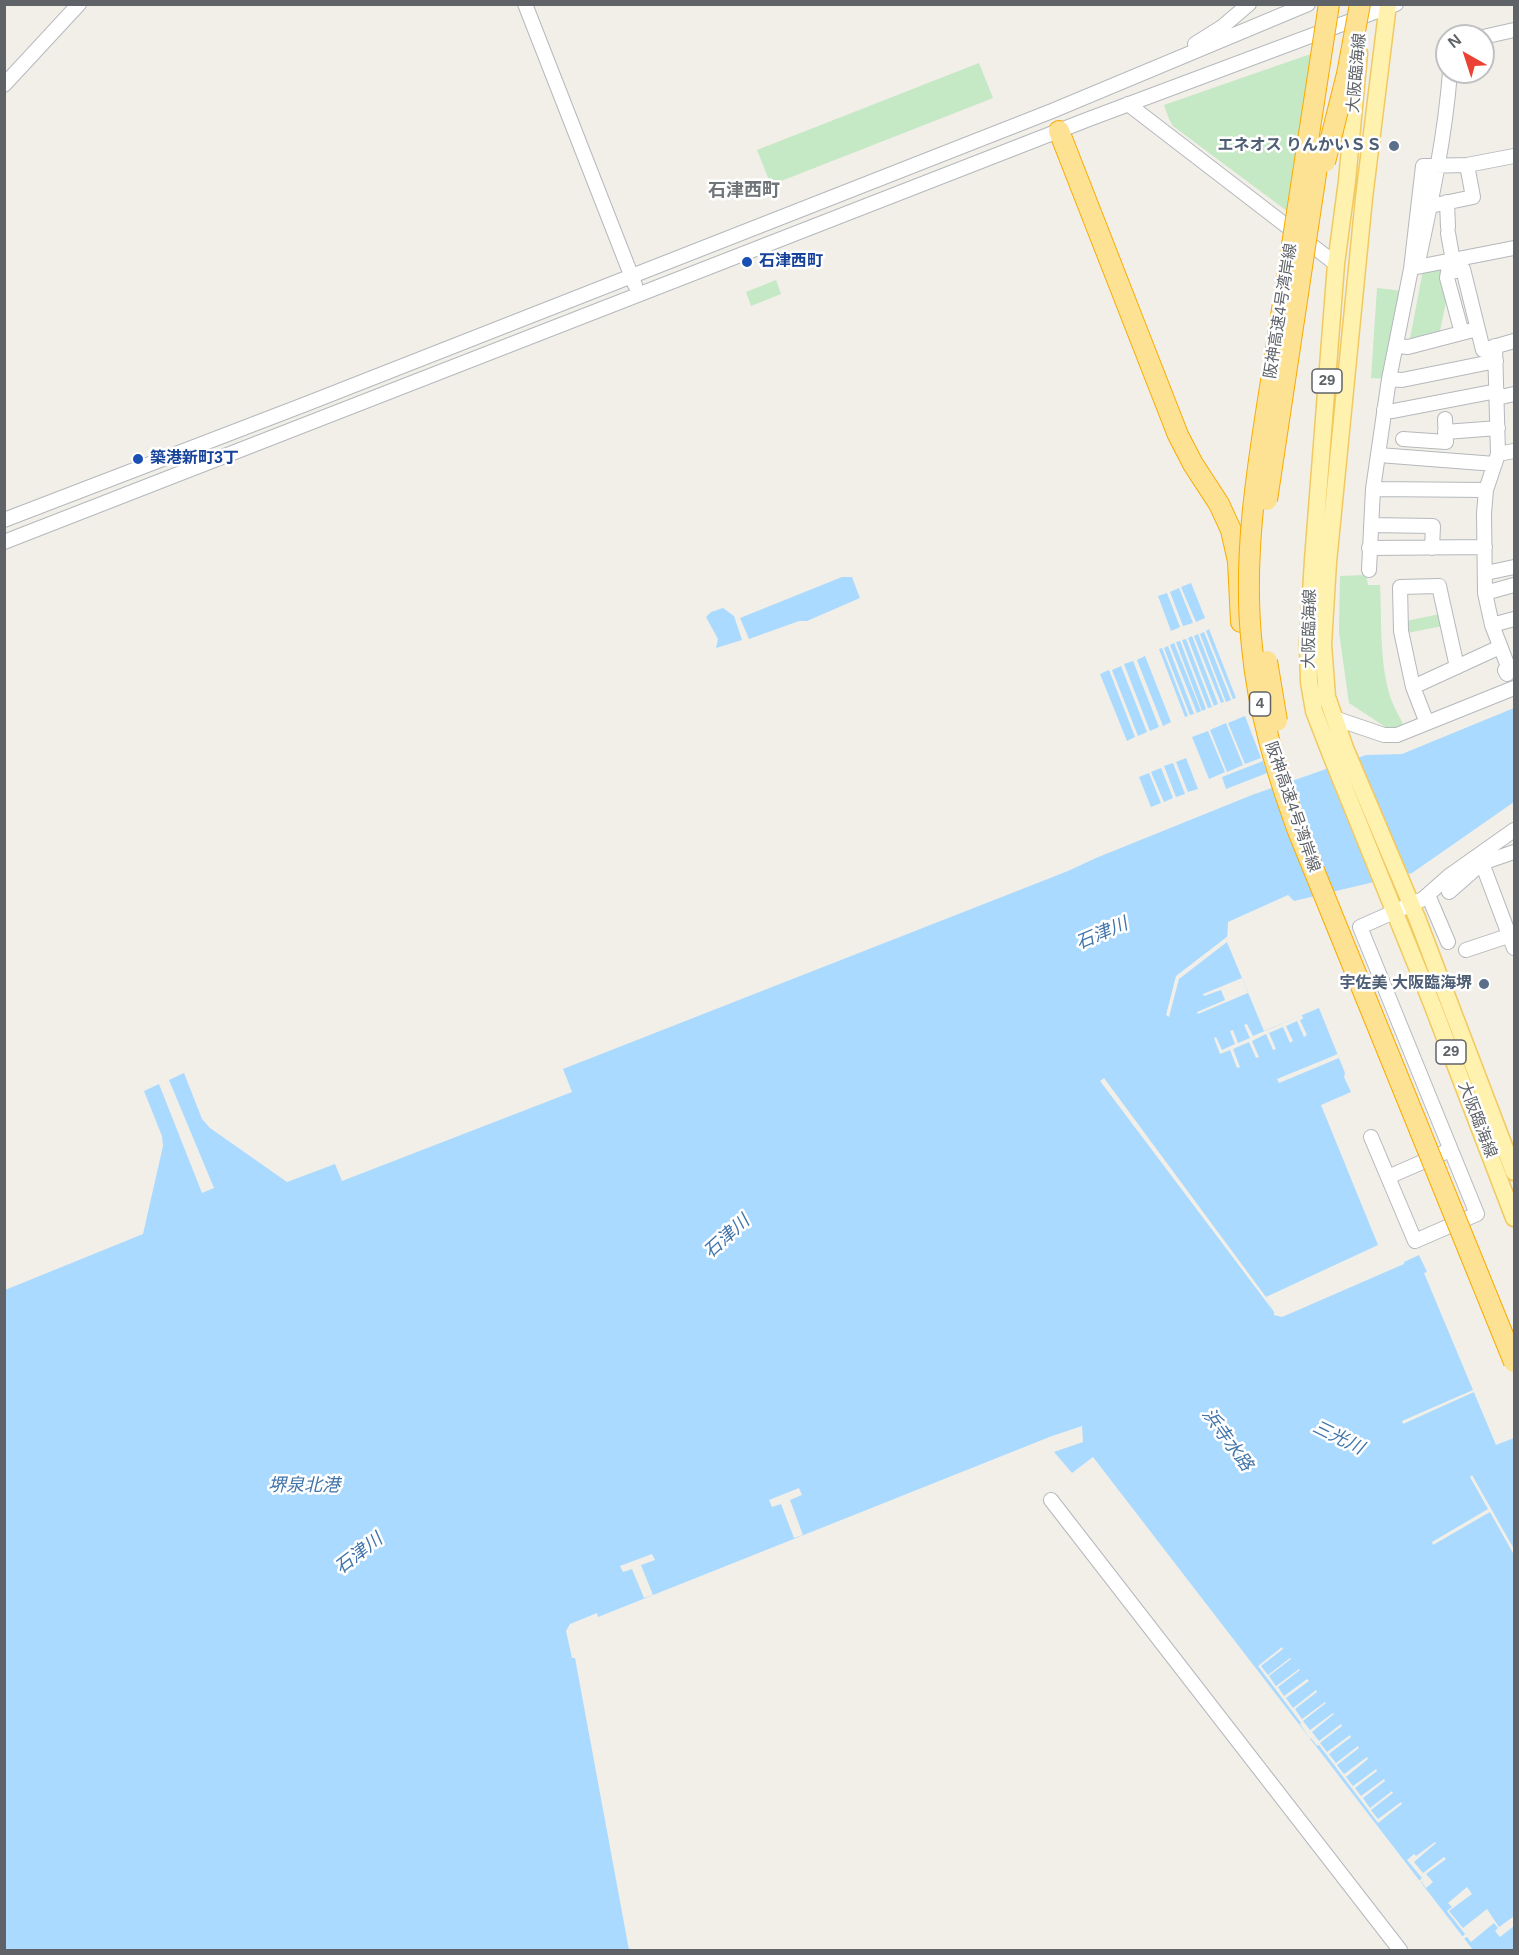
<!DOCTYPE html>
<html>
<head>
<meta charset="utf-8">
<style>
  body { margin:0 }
  #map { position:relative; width:1519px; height:1955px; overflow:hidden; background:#f1efe8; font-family:Helvetica,sans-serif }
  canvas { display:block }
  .frame { position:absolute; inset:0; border:6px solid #5f6368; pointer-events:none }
  .north { position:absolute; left:1435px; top:24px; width:60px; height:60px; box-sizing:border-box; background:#fff; border:2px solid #bfc1c3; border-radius:50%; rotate:321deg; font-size:16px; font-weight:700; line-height:24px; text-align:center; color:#5f6368 }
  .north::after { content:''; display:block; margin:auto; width:21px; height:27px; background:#ea4335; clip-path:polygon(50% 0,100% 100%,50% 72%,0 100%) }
</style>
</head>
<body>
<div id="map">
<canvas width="1519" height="1955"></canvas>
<div class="frame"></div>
<div class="north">N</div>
</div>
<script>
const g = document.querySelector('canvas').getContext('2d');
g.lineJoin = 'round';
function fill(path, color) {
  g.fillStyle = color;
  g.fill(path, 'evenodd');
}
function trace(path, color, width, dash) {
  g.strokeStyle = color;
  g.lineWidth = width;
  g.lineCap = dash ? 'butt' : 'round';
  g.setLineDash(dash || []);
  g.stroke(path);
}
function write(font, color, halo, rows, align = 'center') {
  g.font = font + ' Helvetica,"Noto Sans JP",sans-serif';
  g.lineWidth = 5;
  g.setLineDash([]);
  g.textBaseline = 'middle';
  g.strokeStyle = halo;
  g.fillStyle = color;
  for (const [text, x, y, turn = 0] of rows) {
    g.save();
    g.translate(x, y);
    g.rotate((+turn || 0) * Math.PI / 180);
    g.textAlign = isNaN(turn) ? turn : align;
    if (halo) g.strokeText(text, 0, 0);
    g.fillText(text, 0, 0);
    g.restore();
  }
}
const green = new Path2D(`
  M 1328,48 L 1299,220 L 1173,126 L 1169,119 L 1164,105 Z
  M 979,63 L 993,98 L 771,185 L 757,150 Z
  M 1446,266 L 1448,292 L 1439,336 L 1409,344 L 1423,270 Z
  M 776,280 L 781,294 L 751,306 L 746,292 Z
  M 1377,288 L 1404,291 L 1386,379 L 1371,378 Z
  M 1366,575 L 1368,585 L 1380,585 C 1382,622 1379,663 1391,699 C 1394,707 1399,716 1403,724 L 1390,730 L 1349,703 L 1339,632 L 1340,576 Z
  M 1440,614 L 1443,626 L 1407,633 L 1406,621 Z`);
const water = new Path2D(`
  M 842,577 L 852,577 L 860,598 L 807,621 L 799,621 L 749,639 L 740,618 Z
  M 1191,583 L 1205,618 L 1196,622 L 1181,587 Z
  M 1179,588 L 1193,623 L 1183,626 L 1170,592 Z
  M 1167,593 L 1180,627 L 1171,631 L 1158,596 Z
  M 723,608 L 734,616 L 742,640 L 716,648 L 718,639 L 706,617 L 711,612 Z
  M 1209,629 L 1236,698 L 1233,699 L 1206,631 Z
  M 1204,632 L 1231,700 L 1226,702 L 1200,634 Z
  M 1198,634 L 1224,702 L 1221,703 L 1194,636 Z
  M 1192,636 L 1218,704 L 1214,706 L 1188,638 Z
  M 1186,639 L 1212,707 L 1208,708 L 1182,640 Z
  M 1180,641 L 1206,709 L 1202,711 L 1176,642 Z
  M 1174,643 L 1201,711 L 1197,713 L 1170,645 Z
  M 1168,646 L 1194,714 L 1190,715 L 1164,648 Z
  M 1162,648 L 1188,716 L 1185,717 L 1159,649 Z
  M 1145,656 L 1171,722 L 1163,726 L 1137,660 Z
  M 1133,661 L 1159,727 L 1150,731 L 1124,664 Z
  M 1121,666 L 1147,732 L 1138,736 L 1112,670 Z
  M 1109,670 L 1135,737 L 1127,741 L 1100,674 Z
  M 1514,708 L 1514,802 L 1412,873 L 1294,901 L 1288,895 L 1228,922 L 1227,942 L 1264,1031 L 1319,1008 L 1345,1073 L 1344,1077 L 1351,1092 L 1321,1105 L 1378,1245 L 1266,1297 L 1274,1312 L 1274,1315 L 1282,1317 L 1404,1264 L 1404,1262 L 1419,1255 L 1427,1272 L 1424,1273 L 1496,1445 L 1514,1438 L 1514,1950 L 1473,1950 L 1093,1457 L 1072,1473 L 1054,1452 L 1083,1442 L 1082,1426 L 1052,1436 L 598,1617 L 597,1613 L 570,1624 L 566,1631 L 572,1658 L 575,1658 L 629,1950 L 5,1950 L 5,1290 L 143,1234 L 163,1146 L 162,1136 L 144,1091 L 159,1084 L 202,1193 L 214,1188 L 169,1080 L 184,1073 L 202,1119 L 210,1128 L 287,1182 L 335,1164 L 342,1181 L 572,1092 L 563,1069 L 1068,871 L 1096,858 L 1252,795 L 1366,755 L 1402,754 Z
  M 1245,716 L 1261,758 L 1245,764 L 1228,723 Z
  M 1226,723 L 1243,765 L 1227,772 L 1210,730 Z
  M 1208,731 L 1225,772 L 1209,779 L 1192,737 Z
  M 1186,758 L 1198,789 L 1188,792 L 1176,762 Z
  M 1263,761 L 1267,773 L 1226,789 L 1222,777 Z
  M 1173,763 L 1185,794 L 1176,797 L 1164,766 Z
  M 1161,768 L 1173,798 L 1164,802 L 1151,772 Z
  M 1149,773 L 1161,803 L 1151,807 L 1139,777 Z`);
const pier = new Path2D(`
  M 1228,936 L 1227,942 L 1179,979 L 1169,1017 L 1166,1015 L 1176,976 Z
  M 1242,978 L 1248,993 L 1198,1014 L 1197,1012 L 1225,1000 L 1221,990 L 1204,996 L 1203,994 Z
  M 1302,1015 L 1303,1019 L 1300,1020 L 1307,1035 L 1304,1037 L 1297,1021 L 1286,1026 L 1293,1041 L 1290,1043 L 1283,1027 L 1269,1033 L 1276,1049 L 1273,1050 L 1266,1034 L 1252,1041 L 1259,1057 L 1256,1058 L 1249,1042 L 1233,1049 L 1240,1067 L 1237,1068 L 1230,1050 L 1220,1054 L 1214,1038 L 1216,1037 L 1222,1050 L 1235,1044 L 1230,1031 L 1233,1030 L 1238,1043 L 1250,1038 L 1244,1025 L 1247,1024 L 1253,1036 Z
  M 1338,1054 L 1339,1058 L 1279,1083 L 1277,1079 Z
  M 1104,1078 L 1266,1297 L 1274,1312 L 1100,1081 Z
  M 1473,1390 L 1474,1392 L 1403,1424 L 1402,1421 Z
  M 1472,1475 L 1514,1549 L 1514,1555 L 1490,1512 L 1433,1545 L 1432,1542 L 1488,1509 L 1470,1477 Z
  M 799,1488 L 802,1495 L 790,1500 L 803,1535 L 794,1538 L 781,1504 L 772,1507 L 769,1500 Z
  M 652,1554 L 655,1560 L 641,1565 L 653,1595 L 644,1598 L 632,1569 L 623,1572 L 620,1566 Z
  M 1282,1647 L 1283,1649 L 1261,1666 L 1268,1675 L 1290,1658 L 1291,1659 L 1269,1676 L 1276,1686 L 1299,1669 L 1300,1670 L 1278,1687 L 1284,1696 L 1307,1679 L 1309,1681 L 1286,1698 L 1293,1708 L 1316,1690 L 1317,1692 L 1295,1709 L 1302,1719 L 1325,1702 L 1326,1703 L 1303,1721 L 1310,1730 L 1333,1713 L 1334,1714 L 1312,1732 L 1319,1741 L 1341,1724 L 1342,1726 L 1320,1743 L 1327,1752 L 1350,1735 L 1351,1737 L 1329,1754 L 1336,1763 L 1358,1746 L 1359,1748 L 1337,1765 L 1344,1774 L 1367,1757 L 1368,1759 L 1346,1777 L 1353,1786 L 1376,1769 L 1377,1771 L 1355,1788 L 1361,1796 L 1384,1779 L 1385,1781 L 1363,1798 L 1370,1808 L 1392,1791 L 1393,1793 L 1371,1810 L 1378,1819 L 1401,1802 L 1402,1804 L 1378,1823 L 1319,1745 L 1317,1746 L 1311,1738 L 1310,1739 L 1300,1724 L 1301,1723 L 1258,1666 Z
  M 1435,1842 L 1436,1843 L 1414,1862 L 1423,1873 L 1444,1857 L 1446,1859 L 1426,1874 L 1433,1882 L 1426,1888 L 1422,1883 L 1424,1881 L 1420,1883 L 1419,1881 L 1422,1878 L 1407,1860 L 1414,1854 L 1416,1856 Z
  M 1467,1887 L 1472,1894 L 1449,1911 L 1463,1928 L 1487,1909 L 1499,1927 L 1513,1917 L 1514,1926 L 1500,1937 L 1495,1931 L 1498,1928 L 1494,1923 L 1471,1942 L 1467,1937 L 1463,1939 L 1462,1937 L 1465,1934 L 1447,1911 L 1452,1907 L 1448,1903 Z`);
const minor = new Path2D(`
  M 525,4 L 635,285
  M 1483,37 L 1514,30
  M 1195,44 L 1222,27 L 1249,4
  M 1450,72 C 1445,138 1431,202 1417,267 L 1514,248
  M 4,85 L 79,4
  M 1128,104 L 1336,264
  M 1447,202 L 1448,227
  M 1430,206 L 1473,197 L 1467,165
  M 1448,233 L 1453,261
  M 1449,266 L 1447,278 L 1462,333
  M 1448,273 L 1463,269 L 1483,350 L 1514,341
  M 1396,346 L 1408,347 L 1477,329
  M 1495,346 L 1498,454 L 1486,490 L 1484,513 L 1485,593 L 1492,625 L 1509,669 L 1505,670 L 1507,674
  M 1389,379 L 1402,380 L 1496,361
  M 1497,398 L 1514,394
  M 1384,410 L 1393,411 L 1497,391
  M 1445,432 L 1498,428
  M 1403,439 L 1446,442 L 1445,419
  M 1498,454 L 1514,451
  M 1379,455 L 1495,464
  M 1373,489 L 1486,490
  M 4,520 L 306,404 L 1052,111 L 1308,4
  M 1371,525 L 1433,526 L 1432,548
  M 4,542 L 1089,119 L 1396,4
  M 1369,548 L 1485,547
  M 1369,570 L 1373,489 L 1389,379 L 1411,269 L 1423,166 L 1467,165 L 1514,156
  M 1486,573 L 1514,567
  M 1485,593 L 1514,585
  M 1492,625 L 1514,619
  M 1413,687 L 1500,647
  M 1334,718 L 1384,735 L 1397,735 L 1514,688
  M 1427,723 L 1413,687 L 1401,631 L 1400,587 L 1439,586 L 1457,667
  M 1482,863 L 1514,948
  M 1449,892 L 1482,863 L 1514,852
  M 1428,895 L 1448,942
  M 1466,950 L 1514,934
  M 1371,1137 L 1415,1241 L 1477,1214 L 1360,927 L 1423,899 L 1449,876 L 1514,830
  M 1388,1177 L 1450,1150
  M 1051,1500 L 1400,1950`);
const major = new Path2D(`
  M 1388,4 L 1364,198 L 1328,562 L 1323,644 L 1327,697 L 1345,748 L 1417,918 L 1514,1172
  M 1359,53 L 1347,181 L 1336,264 L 1313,560 L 1308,643 L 1309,682 L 1314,711 L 1331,755 L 1432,1004 L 1514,1218`);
const highway = new Path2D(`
  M 1059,131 L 1178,435 L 1193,464 L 1219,504 L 1231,530 L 1238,561 L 1241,622`);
const highwayBridge = new Path2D(`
  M 1329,4 C 1311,119 1293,234 1276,349 C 1261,447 1241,547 1252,647 C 1258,711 1276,770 1298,831 L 1514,1362
  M 1325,162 L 1347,74 L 1360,4
  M 1267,500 L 1320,147
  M 1267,661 L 1277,721`);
const markers = [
  [1394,146,6,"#5c6f8a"],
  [747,262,6,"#1a4fb4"],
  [138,459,6,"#1a4fb4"],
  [1484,984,6,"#5c6f8a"]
];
const shields = [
  [1327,381,30],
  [1260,704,21],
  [1451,1052,30]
];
const shieldNames = [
  ["29",1327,381],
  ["4",1260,704],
  ["29",1451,1052]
];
const streetNames = [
  ["大阪臨海線",1357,73,-85],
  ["阪神高速4号湾岸線",1281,311,-81],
  ["大阪臨海線",1310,629,-89],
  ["阪神高速4号湾岸線",1292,807,71],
  ["大阪臨海線",1477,1120,69]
];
const serviceNames = [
  ["エネオス りんかいＳＳ",1382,146],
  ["宇佐美 大阪臨海堺",1472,984]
];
const transitNames = [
  ["石津西町",759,262],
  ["築港新町3丁",150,459]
];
const neighbourhoodNames = [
  ["石津西町",744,191]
];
const waterNames = [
  ["石津川",1102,934,-23],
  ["石津川",727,1237,-42],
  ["三光川",1338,1438,26],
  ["浜寺水路",1227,1440,54],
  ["堺泉北港",304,1486],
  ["石津川",359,1554,-38]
];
fill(green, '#c5e8c5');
fill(water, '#aadaff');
fill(pier, '#f1efe8');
trace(minor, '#b5b8bc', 16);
trace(major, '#f2c960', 19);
trace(highway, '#f9ab00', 22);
trace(minor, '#fff', 14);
trace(major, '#fff2af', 16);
trace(highway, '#fde293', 20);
trace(highwayBridge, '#f9ab00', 22, []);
trace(highwayBridge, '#fde293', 20);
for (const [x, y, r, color] of markers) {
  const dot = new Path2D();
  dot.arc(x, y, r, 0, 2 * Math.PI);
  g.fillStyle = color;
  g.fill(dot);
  trace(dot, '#fff', 2);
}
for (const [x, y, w] of shields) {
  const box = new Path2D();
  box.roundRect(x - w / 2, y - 12, w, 24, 4.5);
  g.fillStyle = '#fff';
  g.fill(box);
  trace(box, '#5f6368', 1.5);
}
write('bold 15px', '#5f6368', null, shieldNames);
write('16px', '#5f6368', '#fff', streetNames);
write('bold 16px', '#4e5e75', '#fff', serviceNames, 'right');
write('bold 16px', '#164399', '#fff', transitNames, 'left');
write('bold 18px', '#70757a', '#fff', neighbourhoodNames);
write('italic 18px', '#4174aa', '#fff', waterNames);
</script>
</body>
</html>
